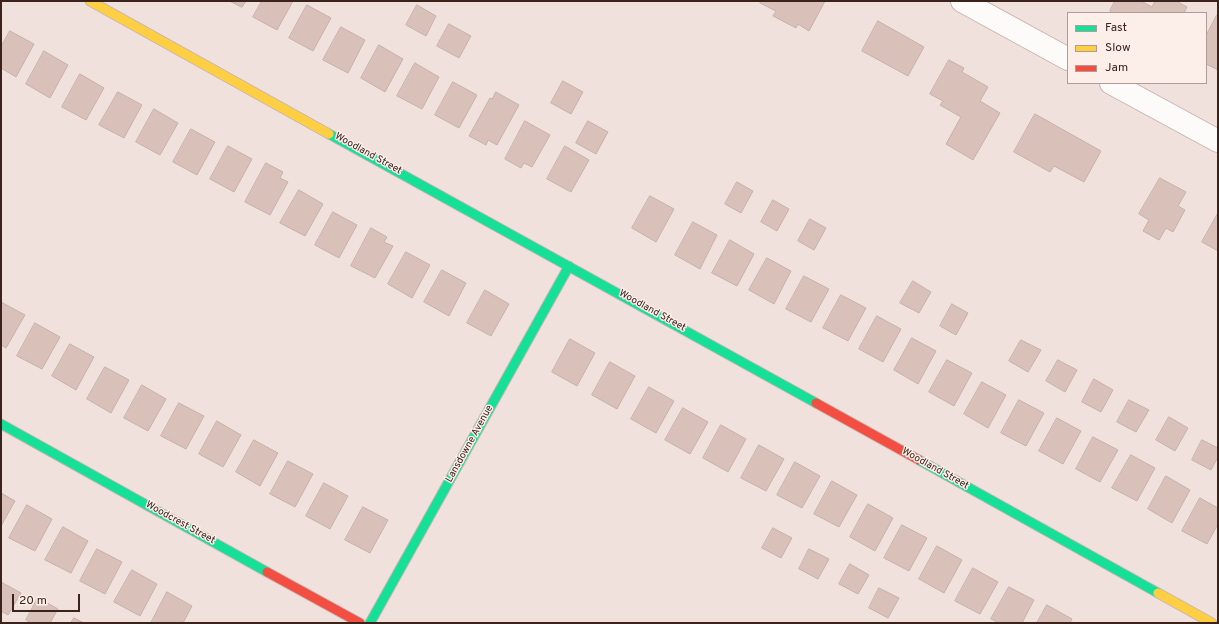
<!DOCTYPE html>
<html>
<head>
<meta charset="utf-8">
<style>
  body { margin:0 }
  #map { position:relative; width:1219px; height:624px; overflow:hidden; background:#f1e1dd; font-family:Overpass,sans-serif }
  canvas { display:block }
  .frame { position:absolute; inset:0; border:2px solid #3b221b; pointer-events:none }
  .legend { position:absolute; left:1067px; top:12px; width:140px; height:72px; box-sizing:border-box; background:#fceee9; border:1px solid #af9c97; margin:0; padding:5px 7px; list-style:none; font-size:12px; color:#3b221b }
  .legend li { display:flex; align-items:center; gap:8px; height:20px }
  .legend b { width:20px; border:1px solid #af9c97 }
  .scale { position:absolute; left:12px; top:594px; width:68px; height:18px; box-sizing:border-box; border:2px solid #3b221b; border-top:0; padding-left:5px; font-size:12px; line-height:14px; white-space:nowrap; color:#3b221b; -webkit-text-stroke:3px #fceee9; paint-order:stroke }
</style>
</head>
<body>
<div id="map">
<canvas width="1219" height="624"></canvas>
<div class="frame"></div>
<ul class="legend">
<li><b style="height:5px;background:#16e098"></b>Fast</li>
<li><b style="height:5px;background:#ffcf43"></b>Slow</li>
<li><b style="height:5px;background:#f24e42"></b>Jam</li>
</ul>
<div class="scale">20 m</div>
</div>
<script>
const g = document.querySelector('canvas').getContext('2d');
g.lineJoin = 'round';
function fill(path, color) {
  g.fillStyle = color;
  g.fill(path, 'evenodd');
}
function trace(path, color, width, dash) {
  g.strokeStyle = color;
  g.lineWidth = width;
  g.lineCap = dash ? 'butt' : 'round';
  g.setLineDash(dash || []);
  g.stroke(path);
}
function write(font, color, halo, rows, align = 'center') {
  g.font = font + ' Overpass,sans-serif';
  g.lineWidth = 3;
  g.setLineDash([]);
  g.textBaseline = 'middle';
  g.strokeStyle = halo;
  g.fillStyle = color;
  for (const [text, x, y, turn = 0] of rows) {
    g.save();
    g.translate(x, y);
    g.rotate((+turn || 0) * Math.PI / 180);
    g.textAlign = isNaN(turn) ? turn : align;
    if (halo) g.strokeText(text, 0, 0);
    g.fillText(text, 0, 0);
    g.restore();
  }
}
const building = new Path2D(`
  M 230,1 L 246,1 L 242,7 Z
  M 262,1 L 293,1 L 277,30 L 253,17 Z
  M 762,1 L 825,1 L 809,31 L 798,24 L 796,28 L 773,16 L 776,11 L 760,3 Z
  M 1115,1 L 1141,1 L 1152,7 L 1155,1 L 1176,1 L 1187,7 L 1184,13 L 1112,13 L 1110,11 Z
  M 307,5 L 331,18 L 313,51 L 289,38 Z
  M 417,5 L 436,16 L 426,36 L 406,25 Z
  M 1217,15 L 1218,15 L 1218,70 L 1206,64 L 1206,36 Z
  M 878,21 L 924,47 L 908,76 L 862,51 Z
  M 449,24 L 471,36 L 459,58 L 437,46 Z
  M 341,27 L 365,40 L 348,73 L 323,60 Z
  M 10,31 L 34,44 L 16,77 L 1,68 L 1,47 Z
  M 379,45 L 403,59 L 385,92 L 361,78 Z
  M 44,51 L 68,65 L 50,98 L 26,84 Z
  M 949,60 L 964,68 L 962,72 L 988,87 L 980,101 L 1000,113 L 973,160 L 946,144 L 961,117 L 940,105 L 943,101 L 930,94 Z
  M 415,63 L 439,77 L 422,109 L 397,96 Z
  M 80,74 L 104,88 L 86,120 L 62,107 Z
  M 563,81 L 583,92 L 571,114 L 551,103 Z
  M 453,82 L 477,95 L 459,128 L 435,115 Z
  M 118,92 L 142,105 L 124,138 L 99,125 Z
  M 496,92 L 519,105 L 497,145 L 488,140 L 486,145 L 469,136 L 490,98 L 492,99 Z
  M 154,109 L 178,123 L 160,155 L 136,142 Z
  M 1035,114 L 1101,151 L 1084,182 L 1054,166 L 1050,172 L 1014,152 Z
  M 525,121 L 550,135 L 532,167 L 524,163 L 521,168 L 505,159 Z
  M 588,121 L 608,132 L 596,154 L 576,143 Z
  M 191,129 L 215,142 L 197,175 L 173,162 Z
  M 228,146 L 252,159 L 234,192 L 210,179 Z
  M 565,146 L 589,160 L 571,192 L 547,179 Z
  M 266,163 L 283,172 L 280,178 L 288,182 L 270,215 L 245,202 Z
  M 1160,178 L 1186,192 L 1178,206 L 1185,210 L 1173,232 L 1166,228 L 1159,240 L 1143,231 L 1149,220 L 1139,214 Z
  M 737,182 L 753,191 L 741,213 L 725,204 Z
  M 299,190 L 323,204 L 305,236 L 280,223 Z
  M 650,196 L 674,209 L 656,242 L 632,228 Z
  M 773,200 L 789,209 L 777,231 L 761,222 Z
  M 333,212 L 357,225 L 339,258 L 315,245 Z
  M 1218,213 L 1218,251 L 1202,242 Z
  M 810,219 L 826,228 L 814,250 L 798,241 Z
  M 693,222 L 717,235 L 700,269 L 675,255 Z
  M 371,228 L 387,237 L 384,242 L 393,246 L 375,278 L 351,266 Z
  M 730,240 L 754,254 L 737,286 L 712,273 Z
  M 406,252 L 430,265 L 412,298 L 388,284 Z
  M 767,258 L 791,271 L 774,304 L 749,290 Z
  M 442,270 L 466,283 L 449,316 L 424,302 Z
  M 804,276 L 829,289 L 811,322 L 786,309 Z
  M 913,281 L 931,292 L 919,313 L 900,303 Z
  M 485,290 L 509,304 L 491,336 L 467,323 Z
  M 841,295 L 866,308 L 848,341 L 823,328 Z
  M 1,302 L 25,315 L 6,348 L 1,345 Z
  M 952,304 L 968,313 L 956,335 L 940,326 Z
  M 877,316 L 901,329 L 883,362 L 859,349 Z
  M 35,323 L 60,337 L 42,369 L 17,356 Z
  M 912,338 L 936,351 L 918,384 L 894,370 Z
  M 570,339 L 595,353 L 577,386 L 552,372 Z
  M 1021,340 L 1041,350 L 1028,372 L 1009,361 Z
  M 70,344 L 94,357 L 76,390 L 52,376 Z
  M 947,360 L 972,373 L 954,406 L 929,392 Z
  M 1058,360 L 1077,370 L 1065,392 L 1046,381 Z
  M 610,362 L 635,376 L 617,409 L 592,395 Z
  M 105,367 L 129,380 L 111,413 L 87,399 Z
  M 1094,379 L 1113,390 L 1101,412 L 1082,402 Z
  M 982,382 L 1006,395 L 988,428 L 964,414 Z
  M 142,385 L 166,399 L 148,431 L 124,418 Z
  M 649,387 L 674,401 L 656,433 L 631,419 Z
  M 1019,400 L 1044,413 L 1026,446 L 1001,433 Z
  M 1129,400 L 1149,410 L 1136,432 L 1117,422 Z
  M 179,403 L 204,416 L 186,449 L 161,436 Z
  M 683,408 L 708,422 L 690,454 L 665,440 Z
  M 1169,417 L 1188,428 L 1175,451 L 1156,440 Z
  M 1057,418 L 1081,431 L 1063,464 L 1039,451 Z
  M 217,421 L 241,435 L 223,467 L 199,454 Z
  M 721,425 L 746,439 L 728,472 L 703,458 Z
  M 1093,437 L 1118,450 L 1100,482 L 1076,469 Z
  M 254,440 L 278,453 L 260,486 L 236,472 Z
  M 1202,440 L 1218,448 L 1218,457 L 1211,470 L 1192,460 Z
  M 759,445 L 784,459 L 766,491 L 741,478 Z
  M 1131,455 L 1155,468 L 1137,501 L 1112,488 Z
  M 288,461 L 313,474 L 295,507 L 270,494 Z
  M 795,462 L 820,476 L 802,508 L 777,495 Z
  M 1166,476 L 1190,490 L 1172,523 L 1148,509 Z
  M 832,481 L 857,495 L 839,527 L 814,514 Z
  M 324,483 L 348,496 L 330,529 L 306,516 Z
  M 1,493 L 15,501 L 1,526 Z
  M 1200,498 L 1218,508 L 1218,524 L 1207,544 L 1182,531 Z
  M 868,504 L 893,518 L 875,551 L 850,537 Z
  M 27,505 L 52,519 L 35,551 L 9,538 Z
  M 363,507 L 388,520 L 370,553 L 345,540 Z
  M 902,525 L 927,538 L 909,571 L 884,558 Z
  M 63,527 L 88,541 L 71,573 L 45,560 Z
  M 773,528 L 792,538 L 781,558 L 762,548 Z
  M 937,546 L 962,560 L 944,593 L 919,579 Z
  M 97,549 L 122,562 L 105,594 L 80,581 Z
  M 809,549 L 829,559 L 818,579 L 799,569 Z
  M 850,564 L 869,575 L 858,594 L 839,584 Z
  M 973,568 L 998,582 L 980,614 L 955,601 Z
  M 132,570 L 157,584 L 140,616 L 114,602 Z
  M 1,582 L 21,593 L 8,615 L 1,611 Z
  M 1009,587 L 1034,600 L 1022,623 L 999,623 L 991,619 Z
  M 879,588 L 899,598 L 888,618 L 869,608 Z
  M 167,592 L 192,606 L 183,623 L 151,623 Z
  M 38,598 L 58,609 L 50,623 L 31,623 L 26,620 Z
  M 1047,605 L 1072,619 L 1070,623 L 1037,623 Z
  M 74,618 L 84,623 L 71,623 Z`);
const street = new Path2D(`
  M 962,1 L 1068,59
  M 1111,83 L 1218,141`);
const fast = new Path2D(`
  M 329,134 L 816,403
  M 1,424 L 267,572
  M 919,460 L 1158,593
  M 370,623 L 569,266`);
const slow = new Path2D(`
  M 90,1 L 329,134
  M 1158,593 L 1212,623`);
const jam = new Path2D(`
  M 816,403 L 919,460
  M 267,572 L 360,623`);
const streetNames = [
  ["Woodland Street",368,154,29],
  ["Woodland Street",652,311,29],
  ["Lansdowne Avenue",470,444,-61],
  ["Woodland Street",935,469,29],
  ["Woodcrest Street",180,523,29]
];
fill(building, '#d9c1ba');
trace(building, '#c4b1ac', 1);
trace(street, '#c9b6b0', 24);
trace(fast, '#c9b6b0', 11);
trace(slow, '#c9b6b0', 11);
trace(jam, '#c9b6b0', 11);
trace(street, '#fdfafa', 22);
trace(fast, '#16e098', 9);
trace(slow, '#ffcf43', 9);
trace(jam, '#f24e42', 9);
write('10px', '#3b221b', '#fceee9', streetNames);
</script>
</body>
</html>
